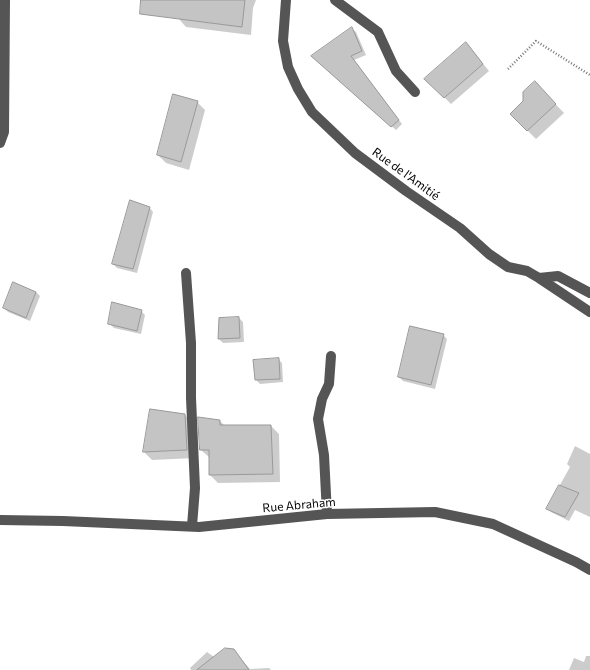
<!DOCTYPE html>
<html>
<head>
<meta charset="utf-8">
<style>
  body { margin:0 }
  canvas { display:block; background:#fff }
</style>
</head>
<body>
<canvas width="590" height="670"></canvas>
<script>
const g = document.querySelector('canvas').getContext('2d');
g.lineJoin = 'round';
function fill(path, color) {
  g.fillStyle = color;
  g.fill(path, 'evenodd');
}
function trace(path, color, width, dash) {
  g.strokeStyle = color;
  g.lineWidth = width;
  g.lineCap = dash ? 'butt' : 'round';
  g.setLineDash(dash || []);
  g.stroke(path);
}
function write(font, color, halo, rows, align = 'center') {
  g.font = font + ' Commissioner,sans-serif';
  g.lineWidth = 3;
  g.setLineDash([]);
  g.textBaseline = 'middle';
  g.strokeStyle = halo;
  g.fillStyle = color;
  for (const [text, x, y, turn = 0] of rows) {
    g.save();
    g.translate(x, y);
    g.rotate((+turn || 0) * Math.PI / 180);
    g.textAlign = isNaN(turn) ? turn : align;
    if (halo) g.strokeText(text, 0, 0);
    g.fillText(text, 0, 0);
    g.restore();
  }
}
const shadow = new Path2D(`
  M 174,0 L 256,0 L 253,8 L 251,35 L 186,27 L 178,18 Z
  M 352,29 L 356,32 L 366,55 L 354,60 L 402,124 L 396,130 L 316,60 Z
  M 466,43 L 489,71 L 451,104 L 426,79 Z
  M 535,83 L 564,113 L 536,139 L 511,114 L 524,101 Z
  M 197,102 L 205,110 L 189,170 L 166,163 L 158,155 Z
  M 149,207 L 153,212 L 137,273 L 117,268 L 113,264 Z
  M 36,292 L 40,296 L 30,321 L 8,312 L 4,308 Z
  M 141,311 L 145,315 L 141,334 L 114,328 L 109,323 Z
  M 239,318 L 243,322 L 244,342 L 223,343 L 219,339 Z
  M 443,335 L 447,339 L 435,389 L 403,381 L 399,377 Z
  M 278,359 L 282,363 L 283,382 L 260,384 L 256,380 L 255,361 Z
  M 185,415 L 193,424 L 195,458 L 152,460 L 144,452 Z
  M 220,421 L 225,426 L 271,426 L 279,434 L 280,482 L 218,483 L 210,475 L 210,457 L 209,457 L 201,450 Z
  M 575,446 L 590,454 L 590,517 L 575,510 L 569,521 L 551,512 L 547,508 L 570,467 L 567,464 Z
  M 233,650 L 250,669 L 269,668 L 271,670 L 191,670 L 190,668 L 207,652 L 214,657 Z
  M 586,656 L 590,656 L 590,670 L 569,670 L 574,658 L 584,662 Z`);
const building = new Path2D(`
  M 141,0 L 245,0 L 242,27 L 140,14 Z
  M 352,27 L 362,51 L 351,56 L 399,120 L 391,127 L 311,56 Z
  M 466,42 L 483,64 L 444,98 L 424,79 Z
  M 535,81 L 556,104 L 527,131 L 510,114 L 523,101 L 523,92 Z
  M 173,94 L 198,101 L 181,162 L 157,155 Z
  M 130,200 L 150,207 L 133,269 L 112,264 Z
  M 13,282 L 36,292 L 26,318 L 3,308 Z
  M 112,302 L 142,310 L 137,331 L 108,324 Z
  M 239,317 L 240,338 L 218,339 L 219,318 Z
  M 410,326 L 444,334 L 431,385 L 398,377 Z
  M 279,358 L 280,379 L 255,380 L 253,360 Z
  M 150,409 L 185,414 L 187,450 L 143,452 Z
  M 198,417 L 220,420 L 220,425 L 271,425 L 273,474 L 209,475 L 209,450 L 200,450 Z
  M 559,485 L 579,493 L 565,517 L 546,509 Z
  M 225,648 L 234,649 L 249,670 L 197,670 Z`);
const path = new Path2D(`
  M 508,69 L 536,41 L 590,75`);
const minor = new Path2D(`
  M 286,0 L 283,41 L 288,67 L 298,89 L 312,112 L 355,153 L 406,191 L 460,228 L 489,254 L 508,267 L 527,271 L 539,278 L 590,312
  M 335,0 L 378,32 L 396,71 L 415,92
  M 0,143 L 4,132 L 5,0
  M 186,273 L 191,343 L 191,398 L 195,488 L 192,526
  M 539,278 L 558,276 L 590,293
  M 327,514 L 324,455 L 318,419 L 322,399 L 329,384 L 331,356
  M 0,520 L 63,521 L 199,527 L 327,514 L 435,512 L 493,524 L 576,562 L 590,570`);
const streetNames = [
  ["Rue de l'Amitié",406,174,36],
  ["Rue Abraham",299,505,-5]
];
fill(shadow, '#0003');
fill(building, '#c4c4c4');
trace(building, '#999', 1);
trace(path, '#777', 2.5, [1, 2]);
trace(minor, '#555', 10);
write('12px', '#000', '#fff', streetNames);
</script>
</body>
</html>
